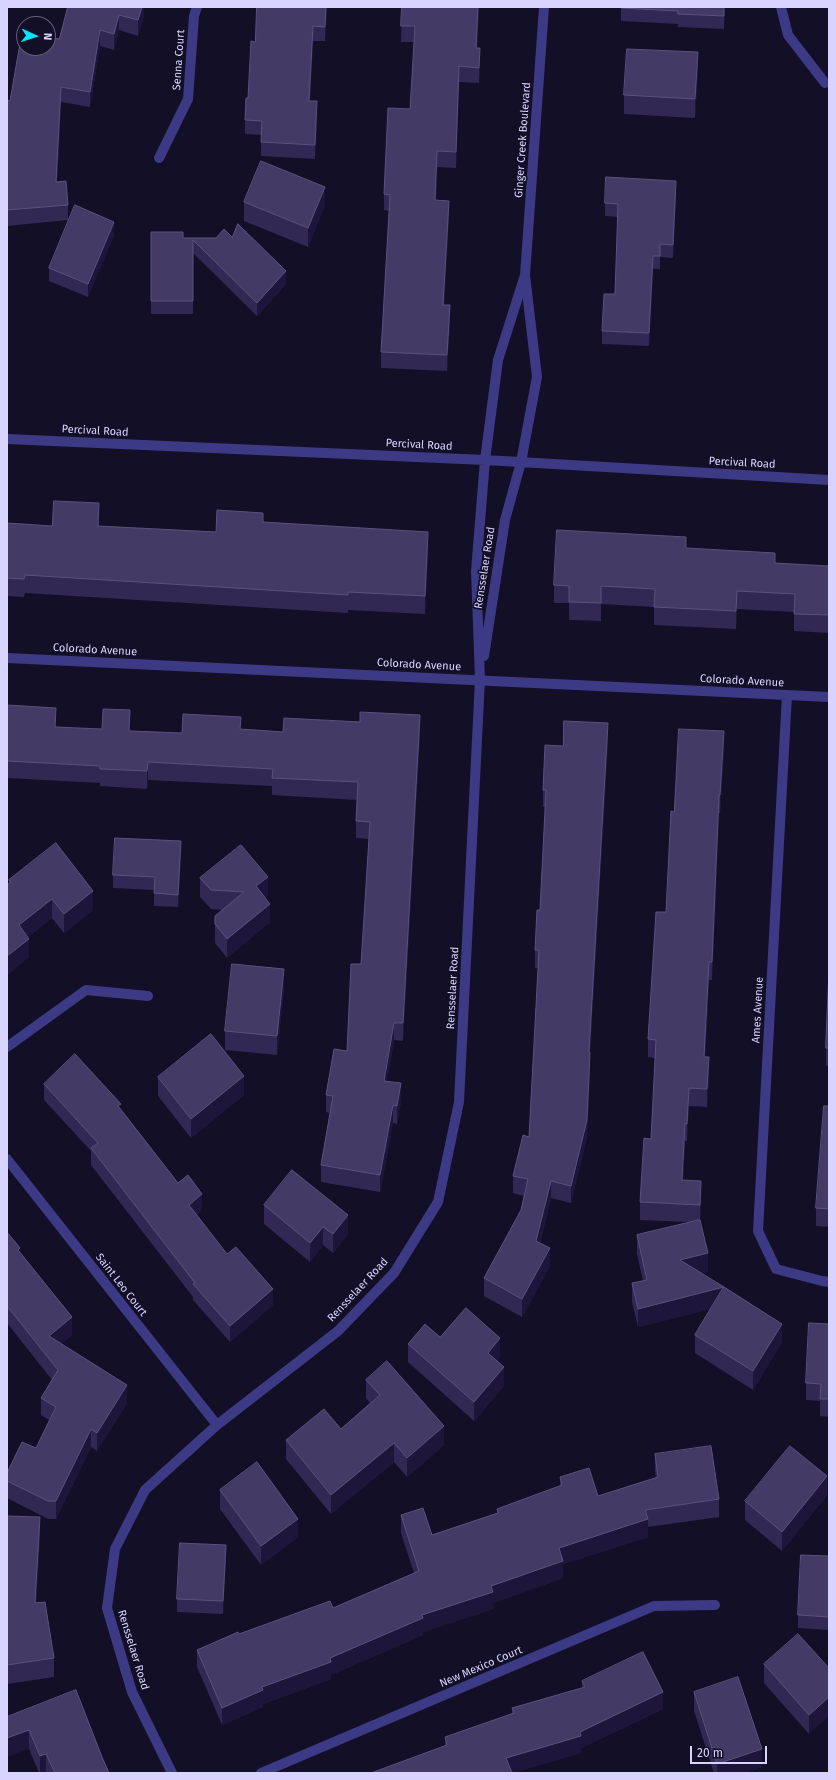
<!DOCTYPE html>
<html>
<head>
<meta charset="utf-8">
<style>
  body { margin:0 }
  #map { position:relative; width:836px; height:1780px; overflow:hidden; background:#130f26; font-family:"Fira Sans",sans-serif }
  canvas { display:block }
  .frame { position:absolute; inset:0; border:8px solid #d9d4ff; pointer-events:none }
  .north { position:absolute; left:16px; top:16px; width:40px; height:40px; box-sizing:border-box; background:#130f26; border:1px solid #625e7d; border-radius:50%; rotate:93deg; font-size:11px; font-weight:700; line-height:16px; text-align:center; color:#d9d4ff }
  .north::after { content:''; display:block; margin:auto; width:14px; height:18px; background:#00e5ff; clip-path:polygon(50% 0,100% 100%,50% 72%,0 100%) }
  .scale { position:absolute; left:690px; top:1746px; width:77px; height:18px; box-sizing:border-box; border:2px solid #d9d4ff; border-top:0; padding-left:5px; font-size:12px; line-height:14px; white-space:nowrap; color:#d9d4ff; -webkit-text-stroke:3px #130f26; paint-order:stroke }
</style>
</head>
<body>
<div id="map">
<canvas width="836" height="1780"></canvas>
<div class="frame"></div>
<div class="north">N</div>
<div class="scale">20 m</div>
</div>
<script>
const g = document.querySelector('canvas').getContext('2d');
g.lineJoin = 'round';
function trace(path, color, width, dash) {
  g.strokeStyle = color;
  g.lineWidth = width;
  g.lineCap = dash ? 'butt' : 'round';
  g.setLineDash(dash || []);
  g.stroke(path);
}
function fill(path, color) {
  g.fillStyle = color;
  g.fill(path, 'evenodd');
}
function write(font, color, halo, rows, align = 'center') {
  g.font = font + ' "Fira Sans",sans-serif';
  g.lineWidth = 3.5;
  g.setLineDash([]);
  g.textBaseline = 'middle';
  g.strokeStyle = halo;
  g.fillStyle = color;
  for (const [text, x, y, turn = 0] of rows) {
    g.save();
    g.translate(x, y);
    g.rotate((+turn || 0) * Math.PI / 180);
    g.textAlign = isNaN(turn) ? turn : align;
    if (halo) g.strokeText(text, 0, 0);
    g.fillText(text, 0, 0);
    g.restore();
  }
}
const minor = new Path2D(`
  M 781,7 L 788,35 L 825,83
  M 159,158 L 188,99 L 194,16 L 197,7
  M 7,439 L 485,460 L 829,480
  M 484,656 L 505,520 L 521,462 L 537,377 L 525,275 L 544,7
  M 7,658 L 829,697
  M 787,695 L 758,1231 L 776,1269 L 822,1281 L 829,1282
  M 7,1047 L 86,990 L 148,996
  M 7,1159 L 217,1425
  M 172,1773 L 132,1692 L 107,1608 L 115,1549 L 145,1490 L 217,1425 L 338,1331 L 394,1273 L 438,1202 L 459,1102 L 480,679 L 476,571 L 485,460 L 498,360 L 525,275
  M 261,1773 L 654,1606 L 715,1605`);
const wall = new Path2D(`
  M 68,7 L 144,7 L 144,16 L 138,36 L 119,30 L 114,50 L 100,46 L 90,107 L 61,102 L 57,182 L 68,205 L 68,220 L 7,226 L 7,100 L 10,101 L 59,39 Z
  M 327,7 L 325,41 L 313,41 L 310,101 L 317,116 L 315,159 L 261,156 L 261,135 L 245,134 L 245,120 L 255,42 Z
  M 402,7 L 479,7 L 477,48 L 480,64 L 479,83 L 459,82 L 456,168 L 437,167 L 436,200 L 449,217 L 444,305 L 450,321 L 447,371 L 381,368 L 381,352 L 389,211 L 384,210 L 384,194 L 410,109 L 414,42 L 401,42 Z
  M 621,7 L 725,7 L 724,29 L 678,27 L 678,24 L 621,21 Z
  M 698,71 L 695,118 L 624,114 L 624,95 Z
  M 676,194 L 673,258 L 660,257 L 660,269 L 653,269 L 649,346 L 602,344 L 602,331 L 615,294 L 618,217 L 605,216 L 605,203 Z
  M 244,202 L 325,205 L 308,247 L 244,221 Z
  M 151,232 L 183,238 L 216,238 L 232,237 L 286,284 L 257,316 L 193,253 L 193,314 L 151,314 Z
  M 114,235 L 88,297 L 49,281 L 49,268 Z
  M 263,522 L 428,550 L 425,614 L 348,610 L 348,613 L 25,593 L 24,597 L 7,596 L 7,523 L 52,526 L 99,526 L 216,532 Z
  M 686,548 L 775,563 L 829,566 L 829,633 L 794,631 L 794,612 L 737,609 L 736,629 L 654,625 L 654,607 L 601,604 L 601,621 L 569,620 L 569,603 L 554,603 L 554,585 Z
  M 7,705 L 56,727 L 182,733 L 241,729 L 283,732 L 420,732 L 403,1041 L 394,1040 L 387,1081 L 401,1101 L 397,1124 L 393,1123 L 380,1192 L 321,1182 L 321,1165 L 330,1113 L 326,1112 L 326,1095 L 347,1051 L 361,964 L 369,839 L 356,838 L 356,821 L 357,800 L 272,795 L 272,786 L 148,780 L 147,789 L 100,786 L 100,783 L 7,778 Z
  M 608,741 L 590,1052 L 590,1070 L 587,1137 L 571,1203 L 551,1198 L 540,1243 L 550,1266 L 522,1317 L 484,1296 L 484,1278 L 521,1210 L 524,1196 L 513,1193 L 513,1176 L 529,1137 L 538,968 L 535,968 L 535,950 L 540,910 L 545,807 L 543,807 L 543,790 L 563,746 Z
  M 724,749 L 720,813 L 719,813 L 712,980 L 709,980 L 705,1057 L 709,1075 L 707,1107 L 689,1106 L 687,1141 L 685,1141 L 683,1180 L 701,1199 L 700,1220 L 708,1272 L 701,1273 L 782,1342 L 753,1390 L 695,1353 L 695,1335 L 710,1309 L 638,1327 L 632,1302 L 632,1283 L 643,1281 L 637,1254 L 637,1235 L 689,1222 L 640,1220 L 640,1202 L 651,1139 L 655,1058 L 648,1057 L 648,1039 L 666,912 Z
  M 181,854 L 178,907 L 154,906 L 154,890 L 113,888 L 113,875 Z
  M 200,878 L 268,896 L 265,898 L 270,922 L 227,958 L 215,943 L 215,916 L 223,910 L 211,909 L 200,897 Z
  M 9,880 L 93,910 L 64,933 L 52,918 L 28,937 L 29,957 L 7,975 L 7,885 L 9,884 Z
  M 829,970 L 829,1066 L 826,1066 L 826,1048 Z
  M 284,988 L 277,1055 L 225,1050 L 225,1031 Z
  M 158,1077 L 244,1095 L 191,1138 L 158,1096 Z
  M 44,1084 L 121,1109 L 178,1183 L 202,1210 L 196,1215 L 227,1254 L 273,1305 L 230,1342 L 193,1300 L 193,1297 L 91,1165 L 91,1151 L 44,1100 Z
  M 829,1106 L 829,1227 L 816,1226 L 816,1208 Z
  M 264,1205 L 348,1234 L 333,1253 L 323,1245 L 310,1262 L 264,1224 Z
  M 7,1232 L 72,1335 L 61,1344 L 127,1403 L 97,1451 L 91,1447 L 56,1519 L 48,1519 L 7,1498 L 7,1473 L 36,1448 L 49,1420 L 41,1415 L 41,1398 L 52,1380 L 7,1323 Z
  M 829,1324 L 829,1417 L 820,1416 L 820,1401 L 806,1400 L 806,1383 Z
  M 440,1337 L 500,1357 L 497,1361 L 504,1386 L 474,1421 L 408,1362 L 408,1344 Z
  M 366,1380 L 444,1445 L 407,1477 L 394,1462 L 331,1514 L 286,1459 L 286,1440 L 341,1429 L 370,1403 L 366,1398 Z
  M 655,1454 L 719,1499 L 719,1517 L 648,1527 L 648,1537 L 563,1564 L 563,1578 L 493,1603 L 493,1609 L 423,1632 L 423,1635 L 331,1675 L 331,1679 L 263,1704 L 263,1707 L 222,1725 L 197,1667 L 197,1650 L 239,1634 L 333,1608 L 414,1573 L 401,1533 L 401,1515 L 432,1535 L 497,1513 L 497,1509 L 560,1486 L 560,1477 L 598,1496 L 656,1478 L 655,1472 Z
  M 220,1490 L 298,1537 L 261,1565 L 220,1509 Z
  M 827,1495 L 782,1551 L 745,1520 L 745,1501 Z
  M 7,1516 L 40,1536 L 36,1603 L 54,1658 L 54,1677 L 7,1684 Z
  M 829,1556 L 829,1630 L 798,1628 L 798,1615 Z
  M 226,1558 L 223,1614 L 177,1612 L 177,1599 Z
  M 764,1664 L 829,1668 L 809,1734 L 764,1683 Z
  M 582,1681 L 663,1709 L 581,1748 L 581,1753 L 512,1773 L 445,1746 L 445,1737 L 512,1714 L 512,1708 L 582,1688 Z
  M 694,1692 L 762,1767 L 745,1773 L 714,1773 L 694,1711 Z
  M 7,1717 L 102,1757 L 109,1773 L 47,1773 L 46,1772 L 39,1773 L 29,1749 Z`);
const shadedWall = new Path2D(`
  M 142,7 L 144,7 L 144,16 L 138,36 L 138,20 Z
  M 326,7 L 327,7 L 325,41 L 325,27 Z
  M 478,7 L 479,7 L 476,64 L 476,48 Z
  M 724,7 L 725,7 L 724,29 Z
  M 119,15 L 119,30 L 114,50 L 114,34 Z
  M 313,26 L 313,41 L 309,116 L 309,101 Z
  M 100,30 L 100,46 L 90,107 L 90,92 Z
  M 480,48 L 480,64 L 479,83 L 479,68 Z
  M 698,52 L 698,71 L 695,118 L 695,99 Z
  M 459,66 L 459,82 L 456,168 L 456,152 Z
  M 61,87 L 61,102 L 56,198 L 56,182 Z
  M 317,101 L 317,116 L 315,159 L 315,145 Z
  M 437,151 L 437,167 L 435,216 L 435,200 Z
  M 676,181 L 676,194 L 673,258 L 673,245 Z
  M 325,187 L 325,205 L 308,247 L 308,228 Z
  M 449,201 L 449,217 L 443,321 L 443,305 Z
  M 114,222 L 114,235 L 88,297 L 88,284 Z
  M 653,256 L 653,269 L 649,346 L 649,333 Z
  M 286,271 L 286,284 L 257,316 L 257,303 Z
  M 450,305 L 450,321 L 447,371 L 447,355 Z
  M 99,503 L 99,521 L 98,544 L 98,526 Z
  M 428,532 L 428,550 L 425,614 L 425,596 Z
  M 737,591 L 737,609 L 736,629 L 736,611 Z
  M 130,710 L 130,728 L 129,748 L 129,731 Z
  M 420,715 L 420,732 L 403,1041 L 403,1023 Z
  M 608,723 L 608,741 L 589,1070 L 589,1052 Z
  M 724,731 L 724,749 L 720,813 L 720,795 Z
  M 148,762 L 148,780 L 147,789 L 147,771 Z
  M 719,795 L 719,813 L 712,980 L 712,962 Z
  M 181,841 L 181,854 L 178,907 L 178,895 Z
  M 268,877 L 268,896 L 256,905 L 256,886 Z
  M 93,891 L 93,910 L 64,933 L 64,914 Z
  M 52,899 L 52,918 L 19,944 L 19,925 Z
  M 270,904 L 270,922 L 227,958 L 227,939 Z
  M 29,939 L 29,957 L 7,975 L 7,956 Z
  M 709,962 L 709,980 L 704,1074 L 704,1057 Z
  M 284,969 L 284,988 L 277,1055 L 277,1036 Z
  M 394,1023 L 394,1040 L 384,1098 L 384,1081 Z
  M 590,1052 L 590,1070 L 587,1137 L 571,1203 L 571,1186 Z
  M 709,1057 L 709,1075 L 707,1107 L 707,1089 Z
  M 244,1076 L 244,1095 L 191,1138 L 191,1119 Z
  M 401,1083 L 401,1101 L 397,1124 L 397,1106 Z
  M 689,1088 L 689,1106 L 687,1141 L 687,1124 Z
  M 393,1105 L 393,1123 L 380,1192 L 380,1175 Z
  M 685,1123 L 685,1141 L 682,1198 L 682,1180 Z
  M 551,1181 L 551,1198 L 536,1258 L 536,1241 Z
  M 701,1181 L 701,1199 L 700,1223 L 700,1205 Z
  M 202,1194 L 202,1210 L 189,1221 L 189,1205 Z
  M 348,1215 L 348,1234 L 333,1253 L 333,1234 Z
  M 323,1227 L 323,1245 L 310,1262 L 310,1243 Z
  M 550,1248 L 550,1266 L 522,1317 L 522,1299 Z
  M 708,1253 L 708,1272 L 680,1279 L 680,1260 Z
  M 724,1287 L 724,1306 L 638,1327 L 638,1309 Z
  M 273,1289 L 273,1305 L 230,1342 L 230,1326 Z
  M 72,1317 L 72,1335 L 49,1354 L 49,1336 Z
  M 782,1324 L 782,1342 L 753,1390 L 753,1371 Z
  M 500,1338 L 500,1357 L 488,1372 L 488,1353 Z
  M 504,1367 L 504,1386 L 474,1421 L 474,1402 Z
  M 127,1385 L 127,1403 L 97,1451 L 97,1433 Z
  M 444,1426 L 444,1445 L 407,1477 L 407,1458 Z
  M 91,1429 L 91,1447 L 56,1519 L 56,1501 Z
  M 394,1443 L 394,1462 L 331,1514 L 331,1495 Z
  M 827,1476 L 827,1495 L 782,1551 L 782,1532 Z
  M 40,1517 L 40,1536 L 35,1622 L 35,1603 Z
  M 298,1519 L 298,1537 L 261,1565 L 261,1546 Z
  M 648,1519 L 648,1537 L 563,1564 L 563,1578 L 493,1603 L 493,1609 L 423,1632 L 423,1635 L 331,1675 L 331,1679 L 263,1704 L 263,1707 L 222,1725 L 222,1708 L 262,1687 L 330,1658 L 422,1615 L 491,1586 L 559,1548 Z
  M 226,1545 L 226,1558 L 223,1614 L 223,1601 Z
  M 663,1692 L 663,1709 L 581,1748 L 581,1753 L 512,1773 L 506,1758 L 580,1732 Z
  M 829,1697 L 829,1716 L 809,1734 L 809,1715 Z
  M 29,1730 L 29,1749 L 7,1757 L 7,1738 Z
  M 762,1749 L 762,1767 L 745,1773 L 717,1773 L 717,1764 Z
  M 46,1754 L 46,1772 L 40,1773 L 40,1756 Z`);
const building = new Path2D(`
  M 68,7 L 142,7 L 138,20 L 119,15 L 114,34 L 100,30 L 90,92 L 61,87 L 56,182 L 66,181 L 68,205 L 7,210 L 7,100 L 10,101 L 22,32 L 24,33 L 24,48 L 48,48 L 48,37 L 59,39 Z
  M 257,7 L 326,7 L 325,27 L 313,26 L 309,101 L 317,101 L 315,145 L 261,142 L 262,121 L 245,120 L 246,98 L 248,98 L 251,41 L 255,42 Z
  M 402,7 L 478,7 L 476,48 L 480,48 L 479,68 L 459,66 L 456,152 L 437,151 L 435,200 L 449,201 L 443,305 L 450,305 L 447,355 L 381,352 L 390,195 L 384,194 L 388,108 L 410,109 L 415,26 L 401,26 Z
  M 621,7 L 724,7 L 724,16 L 678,14 L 678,11 L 621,8 Z
  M 627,49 L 698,52 L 695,99 L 624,95 Z
  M 261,161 L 325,187 L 308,228 L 244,202 Z
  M 606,177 L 676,181 L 673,245 L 660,244 L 660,256 L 653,256 L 649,333 L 602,331 L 604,294 L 615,294 L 618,204 L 605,203 Z
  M 75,205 L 114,222 L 88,284 L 49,268 Z
  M 238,224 L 286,271 L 257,303 L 193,240 L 193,301 L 151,301 L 151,232 L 183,232 L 183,238 L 216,238 L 224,229 L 232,237 Z
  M 54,501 L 99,503 L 98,526 L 216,532 L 217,510 L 263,513 L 263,522 L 428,532 L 425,596 L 348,592 L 348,595 L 25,575 L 24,579 L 7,578 L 7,523 L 52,526 Z
  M 557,530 L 686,537 L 686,548 L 775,553 L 775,563 L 829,566 L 829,615 L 794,614 L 795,594 L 737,591 L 736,611 L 654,607 L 655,589 L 601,586 L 601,603 L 569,602 L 569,586 L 554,585 Z
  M 7,705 L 56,708 L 55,727 L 102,729 L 103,709 L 130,710 L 129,731 L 182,733 L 183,714 L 241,717 L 240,729 L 283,732 L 284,718 L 360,722 L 360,712 L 420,715 L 403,1023 L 394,1023 L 384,1081 L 401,1083 L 397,1106 L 393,1105 L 380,1175 L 321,1165 L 333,1096 L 326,1095 L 334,1049 L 347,1051 L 351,964 L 361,964 L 370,822 L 356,821 L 358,782 L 272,778 L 273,769 L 148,762 L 147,771 L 100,769 L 100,766 L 7,761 Z
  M 564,721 L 608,723 L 589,1052 L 590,1052 L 587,1120 L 571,1186 L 551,1181 L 536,1241 L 550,1248 L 522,1299 L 484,1278 L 521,1210 L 528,1179 L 513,1176 L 523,1135 L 529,1137 L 539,950 L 535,950 L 537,910 L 540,910 L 546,790 L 543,790 L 545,745 L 563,746 Z
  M 679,729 L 724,731 L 720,795 L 719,795 L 712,962 L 709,962 L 704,1057 L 709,1057 L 707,1089 L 689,1088 L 687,1124 L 685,1123 L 682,1180 L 701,1181 L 700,1205 L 640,1202 L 644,1138 L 651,1139 L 656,1040 L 648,1039 L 656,912 L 666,912 L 671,811 L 674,812 Z
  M 115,838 L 181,841 L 178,895 L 154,893 L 155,877 L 113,875 Z
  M 56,843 L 93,891 L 64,914 L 52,899 L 19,925 L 29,939 L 7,956 L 7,885 L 11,882 L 9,880 Z
  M 241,845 L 268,877 L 256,886 L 270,904 L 227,939 L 215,924 L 215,916 L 244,892 L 211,890 L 200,878 Z
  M 232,964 L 284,969 L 277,1036 L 225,1031 Z
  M 829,970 L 829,1048 L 826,1048 Z
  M 211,1034 L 244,1076 L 191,1119 L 158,1077 Z
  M 75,1054 L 121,1104 L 118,1106 L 178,1183 L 188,1175 L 202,1194 L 189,1205 L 227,1254 L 236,1247 L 273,1289 L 230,1326 L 193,1284 L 195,1283 L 91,1148 L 98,1143 L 44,1084 Z
  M 824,1106 L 829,1106 L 829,1209 L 816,1208 Z
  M 292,1170 L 348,1215 L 333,1234 L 323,1227 L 310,1243 L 264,1205 Z
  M 700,1220 L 708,1253 L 680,1260 L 724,1287 L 638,1309 L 632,1283 L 647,1280 L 637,1235 Z
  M 7,1232 L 20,1248 L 18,1250 L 72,1317 L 49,1336 L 127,1385 L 97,1433 L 91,1429 L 56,1501 L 48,1501 L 7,1481 L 7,1473 L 22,1442 L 36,1448 L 56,1407 L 41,1398 L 58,1370 L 7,1306 Z
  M 724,1287 L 782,1324 L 753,1371 L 695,1335 Z
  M 466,1308 L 500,1338 L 488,1353 L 504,1367 L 474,1402 L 408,1344 L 425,1324 L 440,1337 Z
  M 809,1323 L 829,1324 L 829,1399 L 820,1399 L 821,1384 L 806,1383 Z
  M 387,1361 L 444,1426 L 407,1458 L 394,1443 L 331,1495 L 286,1440 L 324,1409 L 341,1429 L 380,1395 L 366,1380 Z
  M 711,1446 L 719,1499 L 645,1510 L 648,1519 L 559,1548 L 563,1561 L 491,1586 L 493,1592 L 422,1615 L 423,1618 L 330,1658 L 331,1662 L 262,1687 L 263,1690 L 222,1708 L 197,1650 L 238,1632 L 239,1634 L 330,1601 L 333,1608 L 419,1571 L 401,1515 L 423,1508 L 432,1535 L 498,1513 L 497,1509 L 562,1485 L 560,1477 L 589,1468 L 598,1496 L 658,1477 L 655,1454 Z
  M 790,1446 L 827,1476 L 782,1532 L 745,1501 Z
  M 257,1462 L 298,1519 L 261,1546 L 220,1490 Z
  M 7,1516 L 40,1517 L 35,1603 L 45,1602 L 54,1658 L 7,1665 Z
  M 180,1543 L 226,1545 L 223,1601 L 177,1599 Z
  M 801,1555 L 829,1556 L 829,1617 L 798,1615 Z
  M 798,1634 L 829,1668 L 829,1697 L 809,1715 L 764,1664 Z
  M 643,1652 L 663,1692 L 580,1732 L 581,1736 L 506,1758 L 512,1773 L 371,1773 L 447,1745 L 445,1737 L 514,1713 L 512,1708 L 585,1687 L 582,1681 Z
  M 738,1677 L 762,1749 L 717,1764 L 694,1692 Z
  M 76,1690 L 102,1757 L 109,1773 L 55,1773 L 46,1754 L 40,1756 L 29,1730 L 7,1738 L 7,1717 Z`);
const streetNames = [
  ["Senna Court",179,60,-86],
  ["Ginger Creek Boulevard",523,140,-86],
  ["Percival Road",95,431,3],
  ["Percival Road",419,445,3],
  ["Percival Road",742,463,3],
  ["Rensselaer Road",485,568,-81],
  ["Colorado Avenue",95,650,3],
  ["Colorado Avenue",419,665,3],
  ["Colorado Avenue",742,681,3],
  ["Rensselaer Road",453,988,-87],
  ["Ames Avenue",758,1010,-87],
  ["Saint Leo Court",121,1285,52],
  ["Rensselaer Road",358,1290,-47],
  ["Rensselaer Road",133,1650,73],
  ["New Mexico Court",481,1667,-23]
];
trace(minor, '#3d3a85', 10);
fill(wall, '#312854');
fill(shadedWall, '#1d163a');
fill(building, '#433a66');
trace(building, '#5a527e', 1);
write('11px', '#d9d4ff', '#130f26', streetNames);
</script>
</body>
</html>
